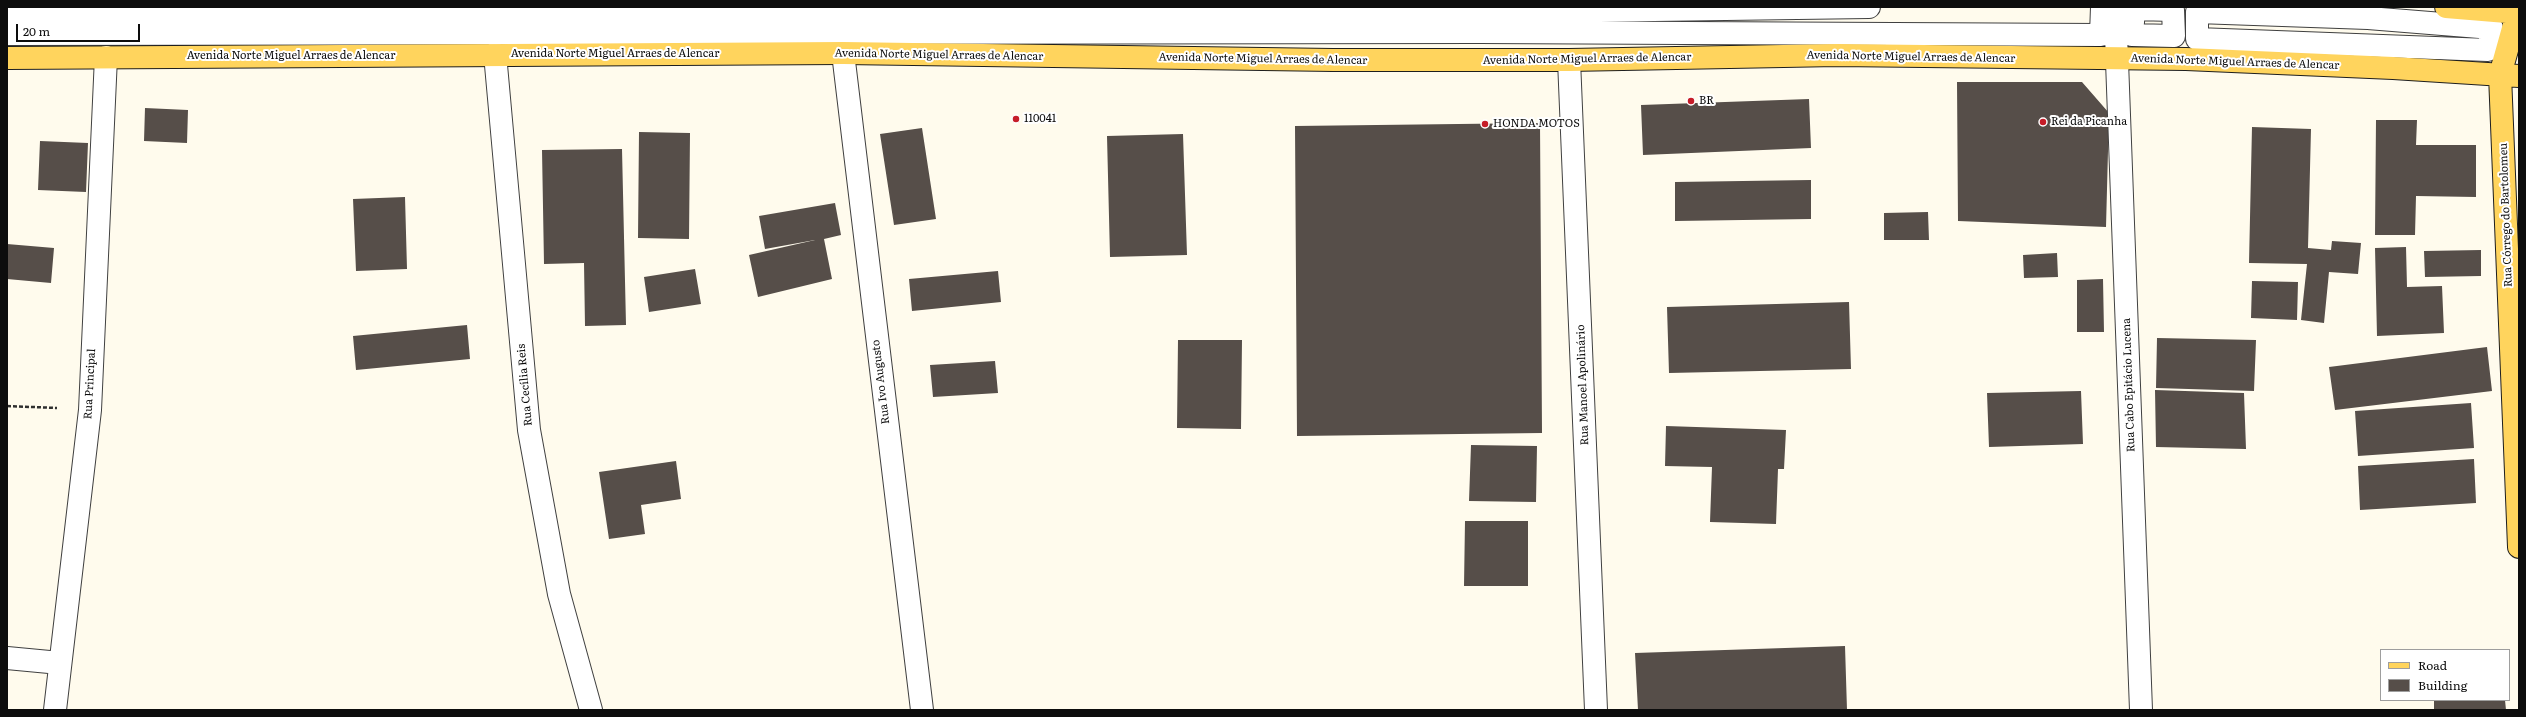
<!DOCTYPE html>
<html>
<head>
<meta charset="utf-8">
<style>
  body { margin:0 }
  #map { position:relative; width:2526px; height:717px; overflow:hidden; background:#fffbed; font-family:Literata,serif }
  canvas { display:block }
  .frame { position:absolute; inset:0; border:8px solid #0d0d0d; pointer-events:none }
  .legend { position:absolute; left:2380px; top:649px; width:130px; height:52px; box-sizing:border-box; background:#fff; border:1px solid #9e9e9e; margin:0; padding:5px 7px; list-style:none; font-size:12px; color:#0d0d0d }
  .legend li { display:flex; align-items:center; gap:8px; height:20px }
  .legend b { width:20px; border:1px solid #9e9e9e }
  .scale { position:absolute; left:16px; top:24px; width:124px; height:18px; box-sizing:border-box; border:2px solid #0d0d0d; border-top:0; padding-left:5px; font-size:12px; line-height:14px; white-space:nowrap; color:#0d0d0d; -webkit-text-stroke:3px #fff; paint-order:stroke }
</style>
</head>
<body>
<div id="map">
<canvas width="2526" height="717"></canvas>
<div class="frame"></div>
<ul class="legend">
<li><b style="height:5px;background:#ffd45d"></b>Road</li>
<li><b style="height:11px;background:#564e49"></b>Building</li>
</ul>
<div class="scale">20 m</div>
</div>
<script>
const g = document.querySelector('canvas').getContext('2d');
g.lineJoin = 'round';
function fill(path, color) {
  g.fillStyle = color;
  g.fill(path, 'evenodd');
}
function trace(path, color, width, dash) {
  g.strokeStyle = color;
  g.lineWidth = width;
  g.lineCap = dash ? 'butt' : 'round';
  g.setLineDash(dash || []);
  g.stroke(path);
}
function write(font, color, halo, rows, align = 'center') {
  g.font = font + ' Literata,serif';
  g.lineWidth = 4;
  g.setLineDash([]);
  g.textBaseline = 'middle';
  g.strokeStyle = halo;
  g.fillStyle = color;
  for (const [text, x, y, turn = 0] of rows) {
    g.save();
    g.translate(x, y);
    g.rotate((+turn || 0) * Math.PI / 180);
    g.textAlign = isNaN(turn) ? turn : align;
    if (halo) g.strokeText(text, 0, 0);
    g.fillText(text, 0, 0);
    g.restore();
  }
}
const building = new Path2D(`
  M 1957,82 L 2082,82 L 2109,113 L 2106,227 L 1958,221 Z
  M 1809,99 L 1811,148 L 1643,155 L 1641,105 Z
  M 145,108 L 188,110 L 187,143 L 144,141 Z
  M 2376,120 L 2417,120 L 2416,145 L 2476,145 L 2476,197 L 2416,196 L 2415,235 L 2375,235 Z
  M 1540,123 L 1542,433 L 1297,436 L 1295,126 Z
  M 2252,127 L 2311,129 L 2308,248 L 2331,250 L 2332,241 L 2361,243 L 2358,274 L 2329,272 L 2324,323 L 2301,320 L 2307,264 L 2249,263 Z
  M 922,128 L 936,219 L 894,225 L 880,134 Z
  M 639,132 L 690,133 L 689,239 L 638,238 Z
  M 1183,134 L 1187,255 L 1110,257 L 1107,136 Z
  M 40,141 L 88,143 L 86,192 L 38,190 Z
  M 622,149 L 626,325 L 585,326 L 584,263 L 544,264 L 542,150 Z
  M 1811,180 L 1811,219 L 1675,221 L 1675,182 Z
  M 405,197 L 407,269 L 356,271 L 353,199 Z
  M 835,203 L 841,235 L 824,239 L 832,279 L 758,297 L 749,255 L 815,240 L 765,249 L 759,216 Z
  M 1928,212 L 1929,240 L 1884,240 L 1884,213 Z
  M 7,244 L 54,248 L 51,283 L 7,279 Z
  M 2406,247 L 2407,287 L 2442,286 L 2444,333 L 2377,336 L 2375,248 Z
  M 2481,250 L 2481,276 L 2425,277 L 2424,251 Z
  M 2057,253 L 2058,277 L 2024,278 L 2023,255 Z
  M 695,269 L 701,304 L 649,312 L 644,277 Z
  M 998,271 L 1001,302 L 912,311 L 909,279 Z
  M 2103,279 L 2104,332 L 2077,332 L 2077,280 Z
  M 2252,281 L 2298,282 L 2297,320 L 2251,318 Z
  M 1849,302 L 1851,369 L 1669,373 L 1667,307 Z
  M 467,325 L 470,359 L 356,370 L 353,336 Z
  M 2157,338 L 2256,340 L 2254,391 L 2156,388 Z
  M 1178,340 L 1242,340 L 1241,429 L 1177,428 Z
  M 2487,347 L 2492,391 L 2335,410 L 2329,367 Z
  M 995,361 L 998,393 L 933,397 L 930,365 Z
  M 2155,390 L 2244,393 L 2246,449 L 2156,447 Z
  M 2081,391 L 2083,444 L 1989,447 L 1987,393 Z
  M 2471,403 L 2474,448 L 2358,456 L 2355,411 Z
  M 1666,426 L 1786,430 L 1784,469 L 1778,469 L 1776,524 L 1710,522 L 1712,467 L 1665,466 Z
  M 1471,445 L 1537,446 L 1536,502 L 1469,501 Z
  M 2474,459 L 2476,503 L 2360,510 L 2358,466 Z
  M 676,461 L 681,499 L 641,505 L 645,534 L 609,539 L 599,472 Z
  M 1465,521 L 1528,521 L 1528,586 L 1464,586 Z
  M 1845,646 L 1847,710 L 1638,710 L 1635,653 Z
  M 2434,700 L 2505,700 L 2506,710 L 2434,710 Z`);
const path = new Path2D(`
  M 7,406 L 57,408`);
const minor = new Path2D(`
  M 2115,7 L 2141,710
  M 2134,9 L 2173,10 L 2174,36 L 2132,35 Z
  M 2197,12 L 2368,18 L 2492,28 L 2488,50 L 2197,39 Z
  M 7,13 L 1366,14 L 1869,7
  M 7,34 L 1479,32 L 2101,35 L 2102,7
  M 843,53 L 922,710
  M 495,54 L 529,430 L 559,594 L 591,710
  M 1569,60 L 1596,710
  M 7,658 L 60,663
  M 55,710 L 90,410 L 106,57`);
const major = new Path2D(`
  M 2446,7 L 2519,13
  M 2519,7 L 2500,75 L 2519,547
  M 7,58 L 843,53 L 1333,60 L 1569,60 L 1837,55 L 2186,59 L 2393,68 L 2519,76`);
const markers = [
  [1691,101,4,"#c61c28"],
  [1016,119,4,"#c61c28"],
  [2043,122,4,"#c61c28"],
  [1485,124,4,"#c61c28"]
];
const streetNames = [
  ["Avenida Norte Miguel Arraes de Alencar",615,54],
  ["Avenida Norte Miguel Arraes de Alencar",939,55,1],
  ["Avenida Norte Miguel Arraes de Alencar",291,56],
  ["Avenida Norte Miguel Arraes de Alencar",1911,57,1],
  ["Avenida Norte Miguel Arraes de Alencar",1263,59,1],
  ["Avenida Norte Miguel Arraes de Alencar",1587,59,-1],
  ["Avenida Norte Miguel Arraes de Alencar",2235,62,2],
  ["Rua Córrego do Bartolomeu",2506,215,-92],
  ["Rua Ivo Augusto",881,382,-97],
  ["Rua Principal",90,384,-87],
  ["Rua Cecília Reis",525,385,-95],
  ["Rua Manoel Apolinário",1583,385,-92],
  ["Rua Cabo Epitácio Lucena",2129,385,-92]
];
const poiNames = [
  ["BR",1699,101],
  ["110041",1024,119],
  ["Rei da Picanha",2051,122],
  ["HONDA MOTOS",1493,124]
];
fill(building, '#564e49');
trace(minor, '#404040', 24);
trace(major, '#1e1e1e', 24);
trace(path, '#2f2f2f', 2.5, [4, 2]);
trace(minor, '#fff', 22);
trace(major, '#ffd45d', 22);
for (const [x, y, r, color] of markers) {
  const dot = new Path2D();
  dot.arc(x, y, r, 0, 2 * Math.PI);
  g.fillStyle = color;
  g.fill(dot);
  trace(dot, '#fff', 1.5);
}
write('11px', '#0d0d0d', '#fff', streetNames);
write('11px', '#0d0d0d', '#fff', poiNames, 'left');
</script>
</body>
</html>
